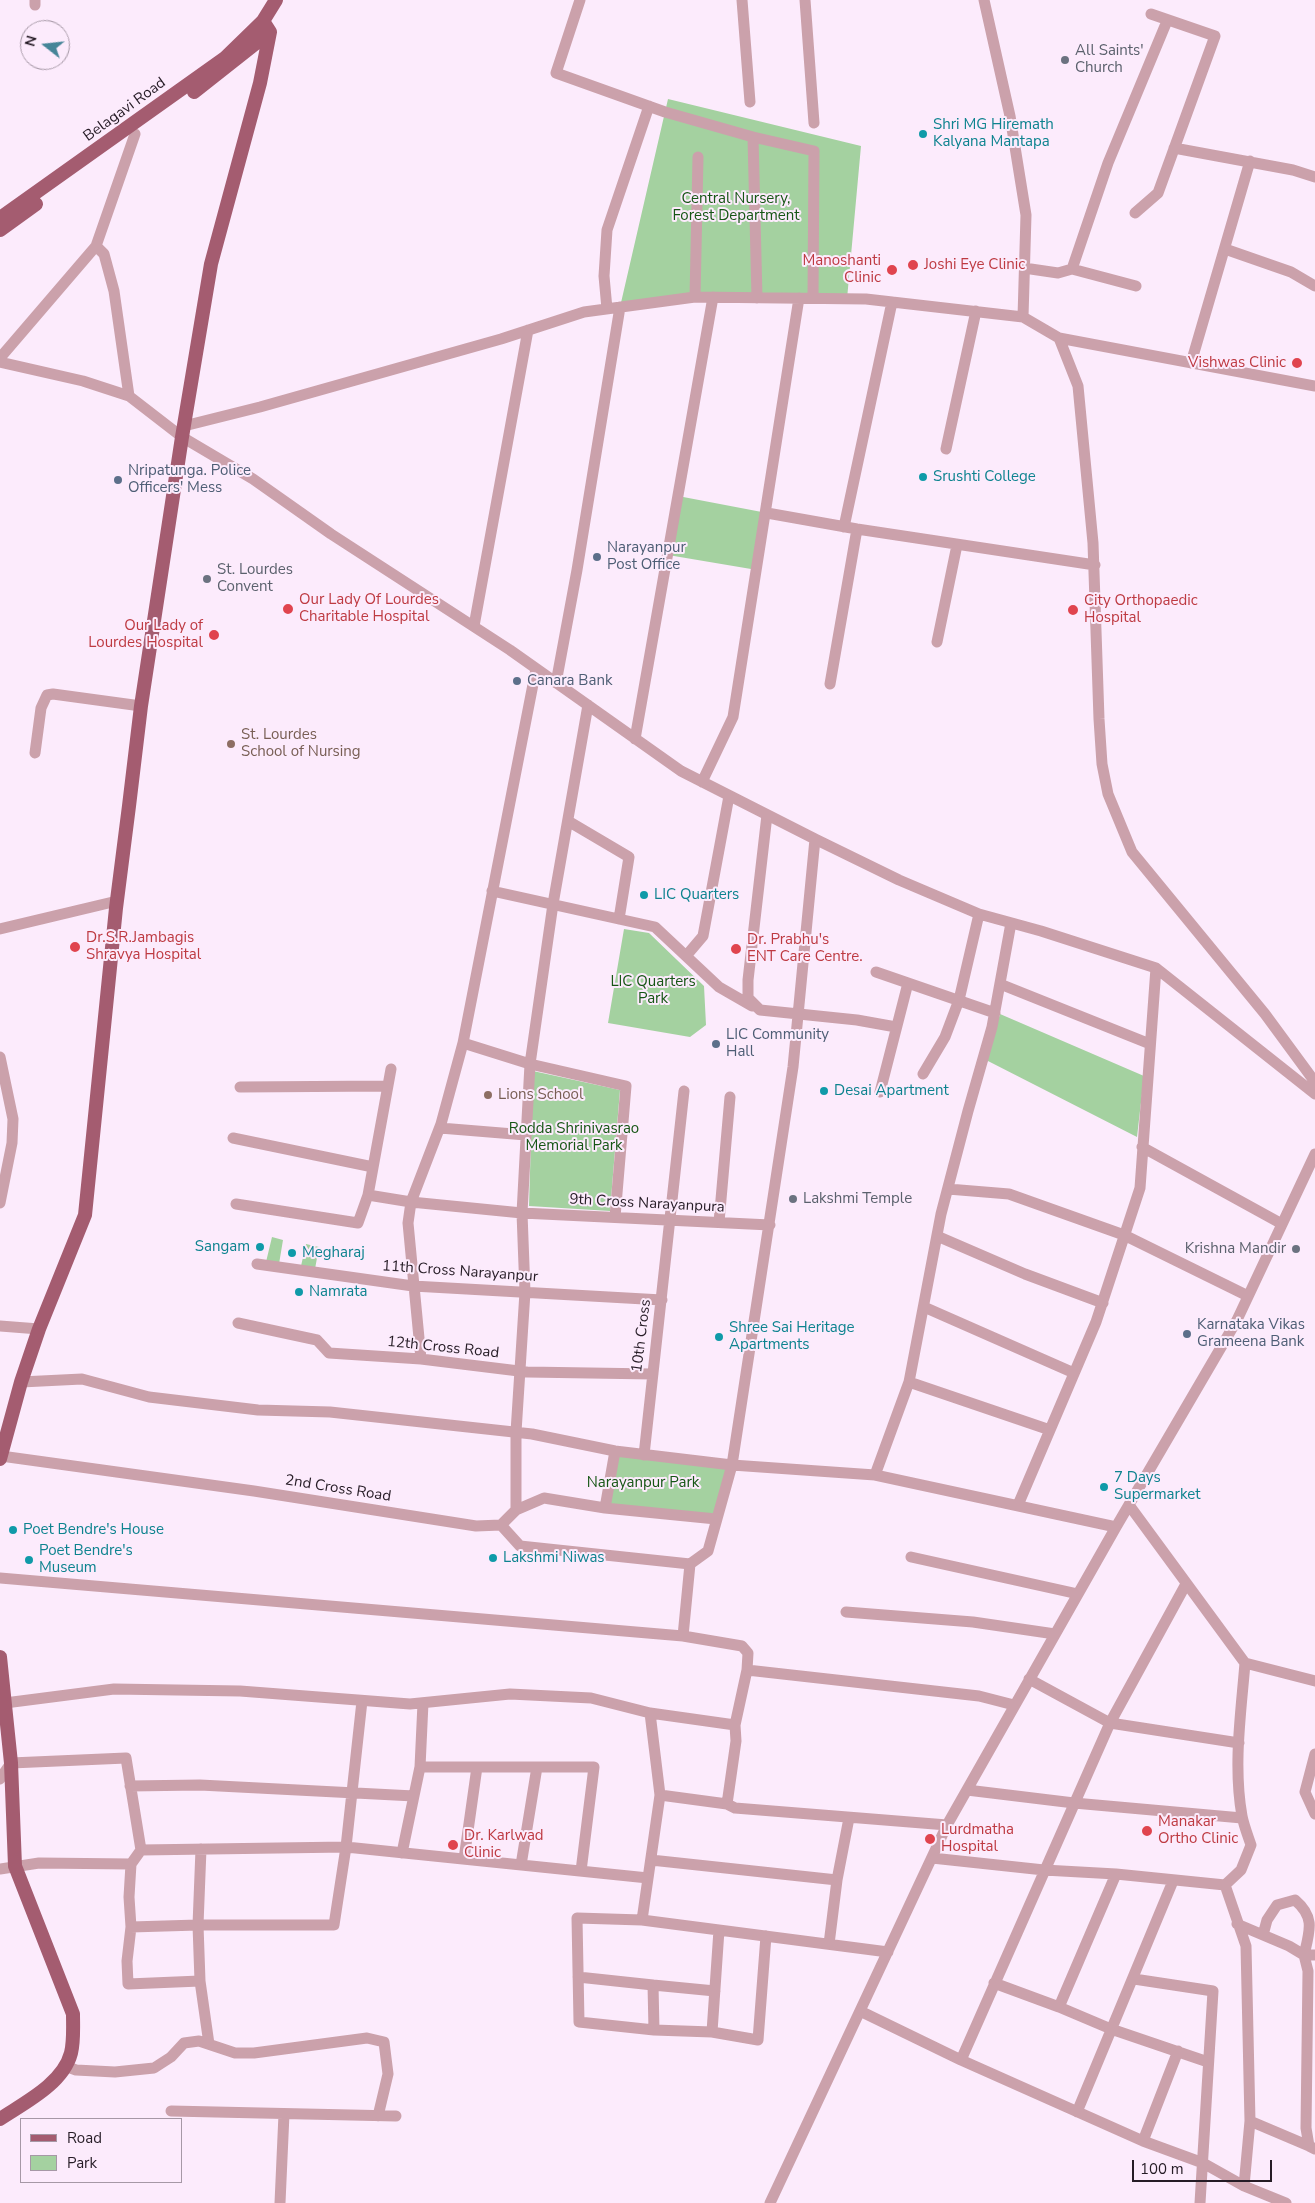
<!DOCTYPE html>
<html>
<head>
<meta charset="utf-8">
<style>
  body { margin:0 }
  #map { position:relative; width:1315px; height:2203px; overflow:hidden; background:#fcebfc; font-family:"Nunito Sans",sans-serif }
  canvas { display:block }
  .legend { position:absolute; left:20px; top:2118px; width:162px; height:65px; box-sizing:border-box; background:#fcebfc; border:1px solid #a698a6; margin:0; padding:6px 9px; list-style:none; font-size:15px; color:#261c26 }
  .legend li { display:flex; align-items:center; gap:10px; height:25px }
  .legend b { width:25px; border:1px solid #a698a6 }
  .north { position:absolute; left:20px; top:20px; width:50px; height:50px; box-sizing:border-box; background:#fcebfc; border:1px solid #a698a6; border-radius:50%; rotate:286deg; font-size:14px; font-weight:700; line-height:20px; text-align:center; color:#261c26 }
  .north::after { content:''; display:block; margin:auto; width:18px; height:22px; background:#458598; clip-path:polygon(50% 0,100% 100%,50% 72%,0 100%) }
  .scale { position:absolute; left:1132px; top:2160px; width:140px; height:22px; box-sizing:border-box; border:2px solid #261c26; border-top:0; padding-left:6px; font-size:15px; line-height:18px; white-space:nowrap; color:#261c26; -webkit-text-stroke:4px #fcebfc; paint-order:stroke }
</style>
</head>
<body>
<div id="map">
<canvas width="1315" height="2203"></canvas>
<ul class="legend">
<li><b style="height:6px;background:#a45c70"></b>Road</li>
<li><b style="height:14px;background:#a4d1a0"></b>Park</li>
</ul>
<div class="north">N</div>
<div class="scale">100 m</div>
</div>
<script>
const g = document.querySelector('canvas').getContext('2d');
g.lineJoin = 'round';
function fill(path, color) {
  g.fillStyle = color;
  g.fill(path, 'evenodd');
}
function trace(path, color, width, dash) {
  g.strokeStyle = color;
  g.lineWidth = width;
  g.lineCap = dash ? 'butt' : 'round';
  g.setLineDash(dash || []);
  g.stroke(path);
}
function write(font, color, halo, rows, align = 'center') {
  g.font = font + ' "Nunito Sans",sans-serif';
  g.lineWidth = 4;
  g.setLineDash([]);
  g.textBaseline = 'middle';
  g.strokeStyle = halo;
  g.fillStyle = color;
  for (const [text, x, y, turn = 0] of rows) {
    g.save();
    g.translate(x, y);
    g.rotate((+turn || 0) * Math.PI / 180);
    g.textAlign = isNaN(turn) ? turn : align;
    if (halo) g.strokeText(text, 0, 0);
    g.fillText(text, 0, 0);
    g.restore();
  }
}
const green = new Path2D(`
  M 668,99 L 861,146 L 847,299 L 696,297 L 620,307 Z
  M 678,496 L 767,513 L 757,570 L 668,555 Z
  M 624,929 L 649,933 L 704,986 L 706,1025 L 690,1037 L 608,1023 Z
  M 1000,1014 L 1144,1076 L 1137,1137 L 986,1060 Z
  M 533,1071 L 620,1090 L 610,1211 L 529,1206 Z
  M 272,1237 L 283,1240 L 279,1264 L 266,1262 Z
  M 306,1244 L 319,1247 L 315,1269 L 301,1266 Z
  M 615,1451 L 732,1465 L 716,1519 L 605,1508 Z`);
const minor = new Path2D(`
  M 35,0 L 35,5
  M 580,0 L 556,73 L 665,112 L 753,137 L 757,298
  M 742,0 L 750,102
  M 805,0 L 814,123
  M 984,0 L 1010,116 L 1026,215 L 1023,317
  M 753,137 L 814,151 L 813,298
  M 1174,148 L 1293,170 L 1315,177
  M 1135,213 L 1158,193 L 1215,36 L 1151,14
  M 96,246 L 104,254 L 114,291 L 129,396
  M 1225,249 L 1291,272 L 1315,286
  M 1024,268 L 1058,273 L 1072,269 L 1136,286
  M 1072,269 L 1108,163 L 1167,21
  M 695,297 L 698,157
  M 607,309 L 604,276 L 607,230 L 649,106
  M 1059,338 L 1078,386 L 1093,543 L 1099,719 L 1102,764 L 1108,794 L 1132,852 L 1265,1014 L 1315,1082
  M 0,358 L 96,246 L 135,134
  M 0,362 L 83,381 L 129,396 L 182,437 L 253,479 L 331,534 L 510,650 L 681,771 L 815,839
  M 1191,363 L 1250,161
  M 184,426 L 260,407 L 501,339 L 584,312 L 695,297 L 866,299 L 1023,317 L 1059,338 L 1315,386
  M 946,449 L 976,311
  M 767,513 L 857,529 L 1095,565
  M 844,527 L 892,302
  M 474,626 L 528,330
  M 937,642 L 957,545
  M 556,683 L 577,570 L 620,307
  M 830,684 L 857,529
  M 635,739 L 713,297
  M 35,753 L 41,708 L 47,695 L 53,694 L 141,706
  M 702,782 L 733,717 L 799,298
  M 767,815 L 748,980 L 748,998 L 760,1010 L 857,1020 L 896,1027
  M 568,821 L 629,857 L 619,919
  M 492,891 L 655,927 L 719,987 L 752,1006
  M 0,929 L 117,901
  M 686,956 L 703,936 L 729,796
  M 876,972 L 995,1013
  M 1000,984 L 1150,1044
  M 463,1043 L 530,1064 L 626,1086 L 615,1217
  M 0,1057 L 13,1119 L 12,1143 L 0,1203
  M 923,1074 L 945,1037 L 959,1000 L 979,914
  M 240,1087 L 388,1086
  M 880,1092 L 908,983
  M 440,1128 L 526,1135
  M 233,1138 L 373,1167
  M 1142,1147 L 1282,1224
  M 948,1189 L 1009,1194 L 1124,1235 L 1248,1296
  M 368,1195 L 391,1069
  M 236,1204 L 358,1223 L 368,1195 L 411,1202 L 441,1124 L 463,1043 L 536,669
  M 719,1222 L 730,1097
  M 937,1236 L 1025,1274 L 1103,1303
  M 257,1264 L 413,1286 L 662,1300
  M 924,1307 L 1074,1373
  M 238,1323 L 317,1340 L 329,1353 L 421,1359 L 527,1372 L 653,1374
  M 0,1326 L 39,1329
  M 421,1359 L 408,1223 L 411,1202 L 522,1213 L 530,1064 L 553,904 L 588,705
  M 21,1382 L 82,1379 L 149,1397 L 258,1410 L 330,1412 L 532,1434 L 615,1451 L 732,1465 L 875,1475 L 1116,1527
  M 909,1382 L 1050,1430
  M 644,1455 L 684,1091
  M 1,1456 L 254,1491 L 476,1526 L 501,1525 L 516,1510 L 544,1498 L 605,1508 L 615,1451
  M 875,1475 L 909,1382 L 941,1214 L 968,1111 L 992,1027 L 1011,923
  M 1018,1505 L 1096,1322 L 1140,1188 L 1156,968
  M 1129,1505 L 1245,1663 C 1241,1713 1233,1766 1242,1816 C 1244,1826 1248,1836 1251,1845 L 1241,1870 L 1225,1885 L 1246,1946 L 1250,2121 L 1244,2186
  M 605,1508 L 716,1519
  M 516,1510 L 516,1432 L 525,1292 L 522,1213 L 770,1225
  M 501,1525 L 520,1546 L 690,1564
  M 911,1557 L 1078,1594
  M 0,1578 L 683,1636 L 742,1646 L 748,1653 L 747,1670 L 979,1696 L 1014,1705
  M 846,1612 L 973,1622 L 1055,1634
  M 683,1636 L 690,1564 L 708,1551 L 732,1465 L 793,1067 L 815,839 L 899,880 L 979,914 L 1041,931 L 1156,968 L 1315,1094
  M 1245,1663 L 1315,1681
  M 1029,1679 L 1110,1723 L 1239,1743
  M 5,1703 L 114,1689 L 240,1691 L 410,1704 L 510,1694 L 591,1698 L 650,1713 L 735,1725 L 736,1741 L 727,1804
  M 423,1703 L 420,1767 L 594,1767 L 581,1871
  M 735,1725 L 747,1670
  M 1315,1754 L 1305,1792 L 1315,1814
  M 0,1779 L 11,1763 L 126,1758 L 141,1850 L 346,1847 L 648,1878
  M 130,1786 L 200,1785 L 414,1796
  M 967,1790 L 1074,1803 L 1242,1818
  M 660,1795 L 727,1804 L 735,1808 L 947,1825
  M 201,1849 L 198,1925 L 200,1981 L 209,2044
  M 402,1853 L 420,1767
  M 932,1858 L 1044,1870 L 1116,1874 L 1225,1885
  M 464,1859 L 477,1767
  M 651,1860 L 837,1880
  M 131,1864 L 129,1897 L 131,1927 L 127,1961 L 128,1984 L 200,1981
  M 521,1865 L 537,1767
  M 0,1869 L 39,1863 L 131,1864 L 141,1850
  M 642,1920 L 660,1795 L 650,1713
  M 1237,1924 L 1289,1946 L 1304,1955 L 1308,1971 L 1306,2128 L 1309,2146 L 1315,2149
  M 131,1927 L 198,1925 L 334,1925 L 346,1847 L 362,1701
  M 1263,1935 L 1267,1920 L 1277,1905 L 1295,1900 C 1315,1917 1310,1930 1304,1955 L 1315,1955
  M 829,1944 L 837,1880 L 849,1818
  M 578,1977 L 653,1985 L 654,2030 L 579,2022 L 577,1918 L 642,1920 L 888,1952
  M 1134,1979 L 1213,1991 L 1200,2203
  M 994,1983 L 1059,2007 L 1111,2029 L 1208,2062
  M 653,1985 L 715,1991
  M 1059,2007 L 1116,1874
  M 860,2011 L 961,2060 L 1143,2141 L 1203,2163 L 1244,2186 L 1286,2203
  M 654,2030 L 712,2032 L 719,1930
  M 712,2032 L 758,2040 L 766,1936
  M 961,2060 L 1110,1723 L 1186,1584
  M 65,2066 L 76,2070 L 115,2072 L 154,2068 L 171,2057 L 184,2043 L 199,2041 L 235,2053 L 254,2053 L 367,2038 L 384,2042 L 388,2074 L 378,2116
  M 171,2111 L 396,2116
  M 1077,2112 L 1173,1881
  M 1250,2121 L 1309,2146
  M 1143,2141 L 1178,2051
  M 280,2203 L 284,2114
  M 770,2203 L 947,1825 L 1116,1527 L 1237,1320 L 1315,1154`);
const major = new Path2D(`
  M 194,92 L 270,32
  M 0,218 L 225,58 L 263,21 L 276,0
  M 0,230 L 36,204
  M 0,1459 L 21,1382 L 39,1329 L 85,1215 L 116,908 L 129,806 L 141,706 L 182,437 L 211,264 L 260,83 L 270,32 L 263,21
  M 0,1657 L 11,1763 L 15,1866 L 73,2014 C 73,2027 74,2041 71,2053 C 63,2084 24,2103 0,2119`);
const markers = [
  [1065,60,5,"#6b7280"],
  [923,134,5,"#0f9aa8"],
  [913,265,6,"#e0444e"],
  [892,270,6,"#e0444e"],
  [1297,363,6,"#e0444e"],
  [923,477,5,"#0f9aa8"],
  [118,480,5,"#5c6f8a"],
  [597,557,5,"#5c6f8a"],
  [207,579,5,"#6b7280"],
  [288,609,6,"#e0444e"],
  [1073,610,6,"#e0444e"],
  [214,635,6,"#e0444e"],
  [517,681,5,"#5c6f8a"],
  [231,744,5,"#8d6e63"],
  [644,895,5,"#0f9aa8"],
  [75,947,6,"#e0444e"],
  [736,949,6,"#e0444e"],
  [716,1044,5,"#5c6f8a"],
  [824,1091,5,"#0f9aa8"],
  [488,1095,5,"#8d6e63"],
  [793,1199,5,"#6b7280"],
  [260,1247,5,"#0f9aa8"],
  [1296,1249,5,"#6b7280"],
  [292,1253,5,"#0f9aa8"],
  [299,1292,5,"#0f9aa8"],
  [1187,1334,5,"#5c6f8a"],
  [719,1337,5,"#0f9aa8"],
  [1104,1487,5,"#0f9aa8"],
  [13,1530,5,"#0f9aa8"],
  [493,1558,5,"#0f9aa8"],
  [29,1560,5,"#0f9aa8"],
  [1147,1831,6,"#e0444e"],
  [930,1839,6,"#e0444e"],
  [453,1845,6,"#e0444e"]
];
const worshipNames = [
  ["All Saints'",1075,51],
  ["Church",1075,68],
  ["St. Lourdes",217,570],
  ["Convent",217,587],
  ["Lakshmi Temple",803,1199],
  ["Krishna Mandir",1286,1249,"right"]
];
const streetNames = [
  ["Belagavi Road",125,110,-36],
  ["9th Cross Narayanpura",647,1204,3],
  ["11th Cross Narayanpur",460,1272,4],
  ["10th Cross",642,1336,-83],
  ["12th Cross Road",443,1348,6],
  ["2nd Cross Road",338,1489,9]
];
const cultureNames = [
  ["Shri MG Hiremath",933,125],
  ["Kalyana Mantapa",933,142],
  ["Srushti College",933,477],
  ["LIC Quarters",654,895],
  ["Desai Apartment",834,1091],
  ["Sangam",250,1247,"right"],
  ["Megharaj",302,1253],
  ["Namrata",309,1292],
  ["Shree Sai Heritage",729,1328],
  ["Apartments",729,1345],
  ["7 Days",1114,1478],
  ["Supermarket",1114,1495],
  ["Poet Bendre's House",23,1530],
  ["Poet Bendre's",39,1551],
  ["Museum",39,1568],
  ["Lakshmi Niwas",503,1558]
];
const parkNames = [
  ["Central Nursery,",736,199],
  ["Forest Department",736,216],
  ["LIC Quarters",653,982],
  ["Park",653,999],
  ["Rodda Shrinivasrao",574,1129],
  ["Memorial Park",574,1146],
  ["Narayanpur Park",643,1483]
];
const healthNames = [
  ["Manoshanti",881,261,"right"],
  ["Clinic",881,278,"right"],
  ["Joshi Eye Clinic",924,265],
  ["Vishwas Clinic",1286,363,"right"],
  ["Our Lady Of Lourdes",299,600],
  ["Charitable Hospital",299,617],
  ["City Orthopaedic",1084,601],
  ["Hospital",1084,618],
  ["Our Lady of",203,626,"right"],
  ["Lourdes Hospital",203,643,"right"],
  ["Dr.S.R.Jambagis",86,938],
  ["Shravya Hospital",86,955],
  ["Dr. Prabhu's",747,940],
  ["ENT Care Centre.",747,957],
  ["Manakar",1158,1822],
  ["Ortho Clinic",1158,1839],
  ["Lurdmatha",941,1830],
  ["Hospital",941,1847],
  ["Dr. Karlwad",464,1836],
  ["Clinic",464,1853]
];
const serviceNames = [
  ["Nripatunga. Police",128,471],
  ["Officers' Mess",128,488],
  ["Narayanpur",607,548],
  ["Post Office",607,565],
  ["Canara Bank",527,681],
  ["LIC Community",726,1035],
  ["Hall",726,1052],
  ["Karnataka Vikas",1197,1325],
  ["Grameena Bank",1197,1342]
];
const educationNames = [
  ["St. Lourdes",241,735],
  ["School of Nursing",241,752],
  ["Lions School",498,1095]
];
fill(green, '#a4d1a0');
trace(minor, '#cba1ab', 11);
trace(major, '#a45c70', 14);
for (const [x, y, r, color] of markers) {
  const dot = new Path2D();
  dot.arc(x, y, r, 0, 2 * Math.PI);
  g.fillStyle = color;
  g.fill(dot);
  trace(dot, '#fcebfc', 2);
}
write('15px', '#5b616d', '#fcebfc', worshipNames, 'left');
write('15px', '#261c26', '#fcebfc', streetNames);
write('15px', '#0d838f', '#fcebfc', cultureNames, 'left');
write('15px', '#165615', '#fcebfc', parkNames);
write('15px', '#be3a42', '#fcebfc', healthNames, 'left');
write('15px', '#4e5e75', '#fcebfc', serviceNames, 'left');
write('15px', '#785e54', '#fcebfc', educationNames, 'left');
</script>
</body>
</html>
